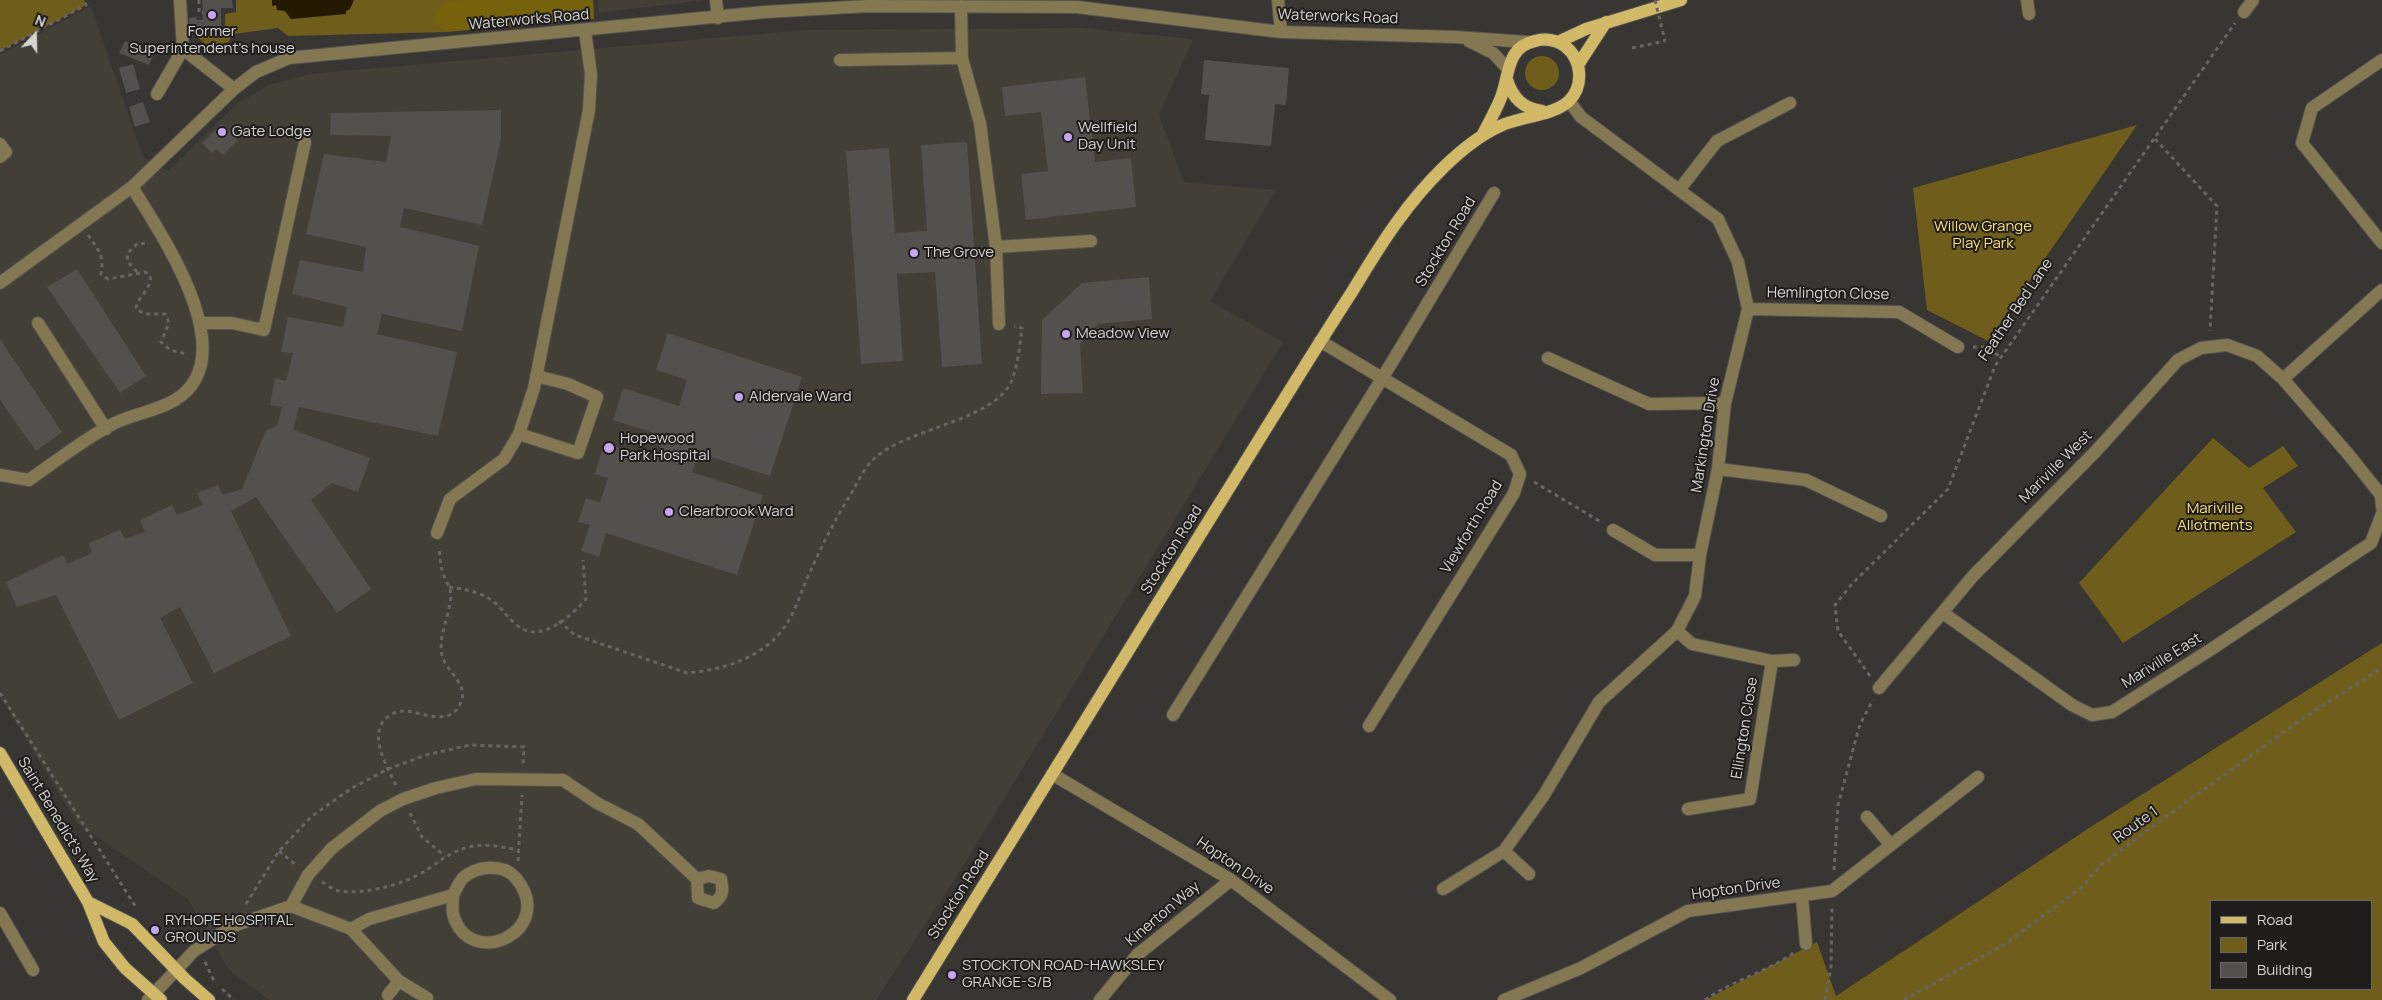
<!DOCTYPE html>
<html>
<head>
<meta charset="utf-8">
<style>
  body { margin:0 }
  #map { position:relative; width:2382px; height:1000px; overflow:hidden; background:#373633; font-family:Manrope,sans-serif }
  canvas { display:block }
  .legend { position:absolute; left:2210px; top:900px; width:162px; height:90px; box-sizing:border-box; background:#1e1d1c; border:1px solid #676665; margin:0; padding:6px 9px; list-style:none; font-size:15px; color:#d4d4d2 }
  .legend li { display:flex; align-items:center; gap:10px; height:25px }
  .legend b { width:25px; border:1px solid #676665 }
  .north { position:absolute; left:10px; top:10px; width:50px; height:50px; -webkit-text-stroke:4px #1e1d1c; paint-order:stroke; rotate:21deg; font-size:14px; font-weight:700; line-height:20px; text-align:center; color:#d4d4d2 }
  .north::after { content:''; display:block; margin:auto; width:18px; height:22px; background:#d4d4d2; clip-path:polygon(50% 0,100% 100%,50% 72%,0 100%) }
</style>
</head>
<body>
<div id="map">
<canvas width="2382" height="1000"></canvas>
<ul class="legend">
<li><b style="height:6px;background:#d1b968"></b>Road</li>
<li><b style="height:14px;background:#6f5d1b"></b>Park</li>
<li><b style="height:14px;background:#52514e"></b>Building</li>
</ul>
<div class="north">N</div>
</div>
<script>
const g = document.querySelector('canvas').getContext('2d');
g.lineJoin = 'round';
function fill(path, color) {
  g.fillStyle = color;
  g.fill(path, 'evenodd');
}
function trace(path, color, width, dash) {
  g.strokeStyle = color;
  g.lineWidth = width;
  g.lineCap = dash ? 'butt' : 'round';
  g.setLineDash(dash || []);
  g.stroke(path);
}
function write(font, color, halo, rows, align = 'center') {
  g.font = font + ' Manrope,sans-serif';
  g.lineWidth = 4;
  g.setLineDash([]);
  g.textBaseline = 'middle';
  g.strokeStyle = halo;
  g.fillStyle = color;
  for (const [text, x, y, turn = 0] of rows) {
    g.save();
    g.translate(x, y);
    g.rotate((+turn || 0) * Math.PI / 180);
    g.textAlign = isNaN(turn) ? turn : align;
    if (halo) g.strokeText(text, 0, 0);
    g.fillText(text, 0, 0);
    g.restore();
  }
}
const built = new Path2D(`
  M 598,0 L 705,0 L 599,13 Z
  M 91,6 L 143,157 L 168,171 L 238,103 L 269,85 L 310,74 L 805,30 L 1082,28 L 1193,39 L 1159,115 L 1184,182 L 1276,190 L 1210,301 L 1283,342 L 957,876 L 876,1000 L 269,1000 L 228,969 L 189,900 L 77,823 L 0,697 L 0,55 Z`);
const green = new Path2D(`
  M 0,0 L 84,0 L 86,5 L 0,51 Z
  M 236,0 L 470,0 L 435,25 L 446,32 L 288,36 L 278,28 L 234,34 L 222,50 L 215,52 L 197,37 L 225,35 L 225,14 L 236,12 Z
  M1525 73a17 17 0 1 1 34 0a17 17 0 1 1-34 0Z
  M 2137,125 L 1988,341 L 1927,310 L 1913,188 Z
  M 2213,438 L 2249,468 L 2283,446 L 2298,466 L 2263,488 L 2296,532 L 2123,643 L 2079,583 Z
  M 2382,643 L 2382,1000 L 1705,1000 L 1817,942 L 1836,996 L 2089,828 ZM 2211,901 L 2371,901 L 2371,989 L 2211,989 Z`);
const forest = new Path2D(`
  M 470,0 L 593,0 L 594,19 L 446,32 L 435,25 L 436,12 L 447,1 Z`);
const water = new Path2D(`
  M 272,0 L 354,0 L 350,9 L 346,11 L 346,14 L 291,19 L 285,11 L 277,10 L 276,5 L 272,6 Z`);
const building = new Path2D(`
  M 202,0 L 232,0 L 233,8 L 221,8 L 221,28 L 189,30 L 189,18 L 196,17 L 197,20 L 203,20 Z
  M 125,41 L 154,53 L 149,65 L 119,53 Z
  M 1204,60 L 1289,68 L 1286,105 L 1275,104 L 1271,146 L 1205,140 L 1209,95 L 1201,94 Z
  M 133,64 L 140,89 L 126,93 L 119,68 Z
  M 1085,77 L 1095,162 L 1131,158 L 1136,207 L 1026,220 L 1021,174 L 1048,171 L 1041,112 L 1005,116 L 1002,87 Z
  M 143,102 L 150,122 L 135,127 L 129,107 Z
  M 501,110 L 501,139 L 482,225 L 404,208 L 400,227 L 479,246 L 462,331 L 382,314 L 377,334 L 457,352 L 438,436 L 299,407 L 293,430 L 370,458 L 358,492 L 332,483 L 311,500 L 371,589 L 337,613 L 256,497 L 231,511 L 291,636 L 214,673 L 180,607 L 160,618 L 193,683 L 119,720 L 56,595 L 17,607 L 6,582 L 63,555 L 67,564 L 92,553 L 89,543 L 120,530 L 125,539 L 145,532 L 140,520 L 172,505 L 177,515 L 203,505 L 197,493 L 218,485 L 223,495 L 242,489 L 266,430 L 277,426 L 282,407 L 270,405 L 275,378 L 286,381 L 293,353 L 281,352 L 288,317 L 343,327 L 347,307 L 292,294 L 300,260 L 363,272 L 366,247 L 306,234 L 324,154 L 386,162 L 391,136 L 330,135 L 331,113 Z
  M 222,124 L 238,140 L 223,155 L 216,149 L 212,153 L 202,143 Z
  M 967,142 L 982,364 L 942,367 L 935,272 L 897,274 L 903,361 L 861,364 L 846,151 L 889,148 L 895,233 L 927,231 L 921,145 Z
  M 77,269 L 146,376 L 120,393 L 47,287 Z
  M 1149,277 L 1152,319 L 1098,324 L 1080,344 L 1083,393 L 1041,394 L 1042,320 L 1082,283 Z
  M 668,333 L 802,377 L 770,476 L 699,453 L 692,472 L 763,495 L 737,575 L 606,533 L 599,557 L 581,551 L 590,525 L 578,522 L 586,498 L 600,502 L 608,478 L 595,474 L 604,443 L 656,460 L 664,436 L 613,420 L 623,388 L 679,406 L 687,380 L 656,370 Z
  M 0,339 L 62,432 L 36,451 L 0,400 Z`);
const path = new Path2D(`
  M 199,0 L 199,13 L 203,13
  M 1632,48 L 1665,41
  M 0,51 L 86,5 L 84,0
  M 2155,139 L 2217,206 L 2210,331
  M 88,235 C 99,251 104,254 101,274 L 108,279 L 145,272 L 150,275 C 153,289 137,296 136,309 L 145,314 L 165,314 L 169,323 L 161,342 L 170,350 L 187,354
  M 137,272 L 128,262 L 127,254 L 138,243 L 148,244
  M 1973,347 L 1985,347 L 2001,357
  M 1534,482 L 1601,522
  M 449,587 C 463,589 477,591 490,599 C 502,607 509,621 521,628 C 543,642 572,615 586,599 L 583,560
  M 559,621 L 575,635 L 687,673 C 722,670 762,658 783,629 C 794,615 799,597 806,581 C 819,551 834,521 851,494 C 858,481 865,466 876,457 C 909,428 996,420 1012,380 C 1018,364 1020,345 1022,328 L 1014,326
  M 1870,676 L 1838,631 L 1835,605 L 1851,585 L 1948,489 L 1995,366 L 2235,23
  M 0,693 L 137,909
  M 396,785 C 387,767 368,735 386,718 C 391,714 397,711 404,711 C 423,712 451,728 461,702 C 469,684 446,672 442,655 C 438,634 450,616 451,595 C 451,588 444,578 442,570 C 440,563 440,555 439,548
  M 410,813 L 422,837 L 445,856
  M 279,851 L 296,865
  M 518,861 L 522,795
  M 1834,870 L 1838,805 L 1860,724 L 1873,700
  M 322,882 C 327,885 334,890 339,891 C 364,895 405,884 425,871 C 440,861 452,851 469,847 C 486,843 501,847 519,850
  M 246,904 L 279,851 L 312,816 L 352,788 L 388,769 L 426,755 L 470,745 L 524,747 L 523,764
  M 164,935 L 182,941
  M 205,962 L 215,983
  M 222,989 L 234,1000
  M 1705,1000 C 1733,980 1767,972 1795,952
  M 1825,1000 L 1831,967 L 1832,906
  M 1904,1000 L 2005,944 L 2082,887 L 2100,866 L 2149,829 L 2306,716 L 2382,668`);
const minor = new Path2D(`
  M 180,0 L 183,49 L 234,89
  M 716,0 L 718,18
  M 1278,0 L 1281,32
  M 2027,0 L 2029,14
  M 961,6 L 962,58 L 980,123 L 996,247 L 999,324
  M 2244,12 L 2253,0
  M 1469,41 L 1493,53 L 1507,68
  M 840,60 L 962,58
  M 2382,60 L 2312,108 L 2302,143 L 2382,243
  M 157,94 L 183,49
  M 0,144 L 6,152 L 0,157
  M 1679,190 L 1717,141 L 1790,103
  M 996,247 L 1091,241
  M 0,283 L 132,187 L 234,89 L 256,72 L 289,58 L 765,12 L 868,6 L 1077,7 L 1281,32 L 1455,37 L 1527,42
  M 2382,290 L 2283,379 L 2349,455 L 2381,495 L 2382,507
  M 1748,309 L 1899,312 L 1958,347
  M 38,323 L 106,429
  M 200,323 L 232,323 L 264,330 L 305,142
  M 1320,341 L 1511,455 L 1520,474 L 1514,493 L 1369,726
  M 1548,358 L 1649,404 L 1725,403
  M 519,434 L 578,453 L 597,397 L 568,384 L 536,376
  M 1718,469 L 1806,480 L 1881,516
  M 0,475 L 29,480 C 56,461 83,440 111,425 C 131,414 155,412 175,400 C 246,357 161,234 132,187
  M 1613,530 L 1655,555 L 1700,555
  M 437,533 L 450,499 L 504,459 L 519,434 L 534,388 L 589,110 L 591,74 L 585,31
  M 1943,613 L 2072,705 L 2092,715 L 2112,712 L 2210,650 L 2371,543 L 2382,514
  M 1677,631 L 1692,644 L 1772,661 L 1750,799 L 1688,809
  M 1772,661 L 1794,660
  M 1879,688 L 1973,576 L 2097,450 L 2178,360 L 2201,348 L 2227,345 L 2257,356 L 2283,379
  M 1173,715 L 1383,377 L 1494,193
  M 1052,774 L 1231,880 L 1390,1000
  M 1867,817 L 1890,844
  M 1504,851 L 1529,874
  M 1443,889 L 1504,851 L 1544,795 L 1599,702 L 1677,631 L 1695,596 L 1700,555 L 1718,469 L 1725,403 L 1748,309 L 1738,262 L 1718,219 L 1581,117 L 1569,101
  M 1802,896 L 1806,944
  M 291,906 L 308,875 L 332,848 L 380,811 L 403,799 L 436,788 L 476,779 L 563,780 L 597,803 L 638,824 L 697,879 L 709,876 L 721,879 C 723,890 724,895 714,903 L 698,898 L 697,879
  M 0,913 L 33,970
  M 351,929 L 369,919 L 453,895 C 456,890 459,882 463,878 C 476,866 502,863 515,877 C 560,930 469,973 453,914 C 452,908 453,901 453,895
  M 388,995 L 399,981
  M 148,1000 L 194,951 L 233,926 L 291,906 L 351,929 L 399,981 L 427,998
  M 1100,1000 L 1137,955 L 1231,880
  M 1504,1000 L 1581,968 L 1688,911 L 1832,891 L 1978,777`);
const major = new Path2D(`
  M 1558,42 L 1586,29 L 1681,0
  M 1578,65 L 1606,22
  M 1507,80 C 1513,98 1522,108 1542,111
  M 0,753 L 88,902 L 104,942 L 125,968 L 161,1000
  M 88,902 L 132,924 L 185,979 L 209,1000
  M 913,1000 C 1016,833 1118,667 1221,501 C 1264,432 1306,363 1350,295 C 1365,271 1380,245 1397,222 C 1422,187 1461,144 1500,126 C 1519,117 1555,115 1569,101 C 1584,86 1582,60 1566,47 C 1558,40 1545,38 1535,41 C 1505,47 1510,77 1500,100 C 1495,112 1488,124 1482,136`);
const pathBridge = new Path2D(`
  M 1655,0 L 1665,41`);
const markers = [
  [212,15,5,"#c5a7f1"],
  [222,132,5,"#c5a7f1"],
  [1068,137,5,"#c5a7f1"],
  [914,253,5,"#c5a7f1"],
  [1066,334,5,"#c5a7f1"],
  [739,397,5,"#c5a7f1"],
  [609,448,6,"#c5a7f1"],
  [669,512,5,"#c5a7f1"],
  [155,930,5,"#c5a7f1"],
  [952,975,5,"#c5a7f1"]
];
const streetNames = [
  ["Waterworks Road",1338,17,2],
  ["Waterworks Road",529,20,-5],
  ["Stockton Road",1446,242,-59],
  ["Hemlington Close",1828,294,1],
  ["Feather Bed Lane",2016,310,-56],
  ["Markington Drive",1706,435,-81],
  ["Mariville West",2056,467,-45],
  ["Viewforth Road",1472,527,-59],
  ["Stockton Road",1172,550,-58],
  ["Mariville East",2162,661,-32],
  ["Ellington Close",1745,728,-81],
  ["Saint Benedict's Way",58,820,59],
  ["Route 1",2136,825,-36],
  ["Hopton Drive",1235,866,34],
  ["Hopton Drive",1736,889,-8],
  ["Stockton Road",959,895,-58],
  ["Kinerton Way",1163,914,-40]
];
const poiNames = [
  ["Former",212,32,"center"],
  ["Superintendent's house",212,49,"center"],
  ["Wellfield",1078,128],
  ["Day Unit",1078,145],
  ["Gate Lodge",232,132],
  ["The Grove",924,253],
  ["Meadow View",1076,334],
  ["Aldervale Ward",749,397],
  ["Hopewood",620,439],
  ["Park Hospital",620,456],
  ["Clearbrook Ward",679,512],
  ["RYHOPE HOSPITAL",165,921],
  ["GROUNDS",165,938],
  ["STOCKTON ROAD-HAWKSLEY",962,966],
  ["GRANGE-S/B",962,983]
];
const parkNames = [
  ["Willow Grange",1983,227],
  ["Play Park",1983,244],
  ["Mariville",2215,509],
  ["Allotments",2215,526]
];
fill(built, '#423f36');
fill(green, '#6f5d1b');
fill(forest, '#77620c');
fill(water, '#221900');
fill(building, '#52514e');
trace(minor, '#535250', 14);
trace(major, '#535250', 14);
trace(path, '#666563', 3, [4, 4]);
trace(minor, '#847852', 12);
trace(major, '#d1b968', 12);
trace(pathBridge, '#666563', 3, [4, 4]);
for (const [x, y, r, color] of markers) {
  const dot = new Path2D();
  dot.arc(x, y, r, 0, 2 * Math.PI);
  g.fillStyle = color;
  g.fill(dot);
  trace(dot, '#1e1d1c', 2);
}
write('15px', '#d4d4d2', '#1e1d1c', streetNames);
write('15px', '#d4d4d2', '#1e1d1c', poiNames, 'left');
write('15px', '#fddf7c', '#1e1d1c', parkNames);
</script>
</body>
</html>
